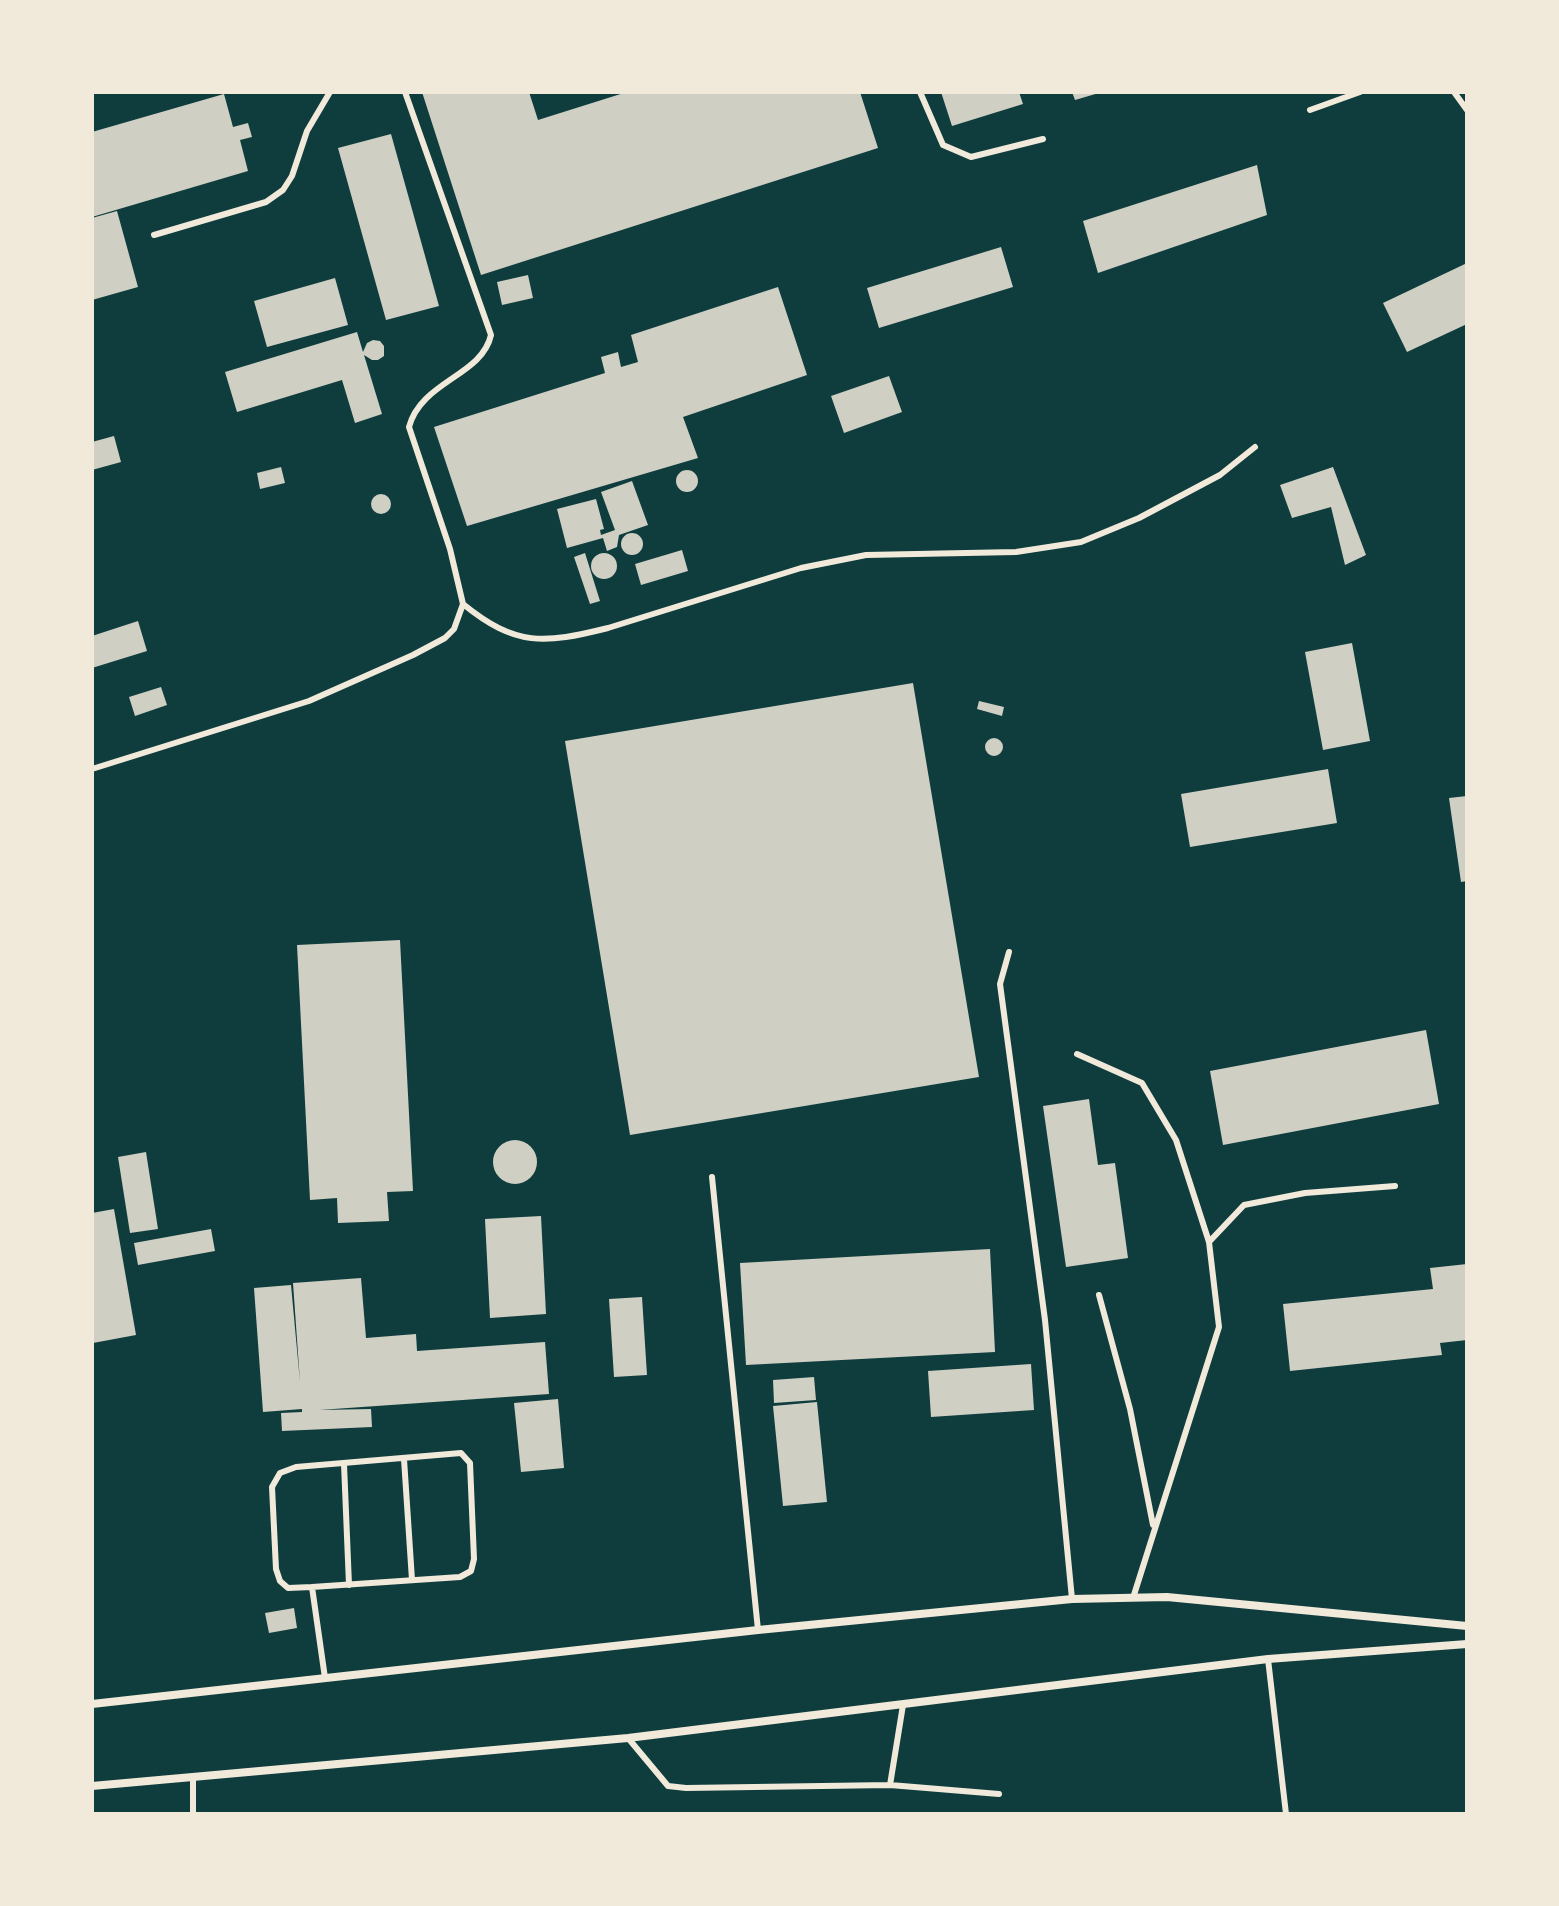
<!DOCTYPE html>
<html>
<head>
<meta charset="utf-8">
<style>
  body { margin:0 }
  #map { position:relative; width:1559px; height:1906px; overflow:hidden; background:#0f3d3e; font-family:"PT Sans Narrow",sans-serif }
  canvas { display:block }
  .frame { position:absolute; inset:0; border:94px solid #f1e9da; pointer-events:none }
</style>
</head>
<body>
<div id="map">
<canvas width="1559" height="1906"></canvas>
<div class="frame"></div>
</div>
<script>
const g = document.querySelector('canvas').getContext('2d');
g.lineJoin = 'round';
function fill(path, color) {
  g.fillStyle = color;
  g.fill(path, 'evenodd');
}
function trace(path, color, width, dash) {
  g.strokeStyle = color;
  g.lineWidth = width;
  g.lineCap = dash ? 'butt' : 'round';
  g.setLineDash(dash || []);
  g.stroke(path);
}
const building = new Path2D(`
  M 422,92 L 529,92 L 538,120 L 627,92 L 860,92 L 878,148 L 481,275 Z
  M 941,92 L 1019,92 L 1023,104 L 952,126 Z
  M 1072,92 L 1099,92 L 1099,93 L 1075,100 Z
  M 224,94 L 233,127 L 248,123 L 252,137 L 240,140 L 248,171 L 92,217 L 92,132 Z
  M 391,134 L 439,306 L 386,320 L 338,148 Z
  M 1257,165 L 1267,215 L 1098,273 L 1083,221 Z
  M 117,211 L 138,287 L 92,300 L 92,218 Z
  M 1001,247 L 1013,287 L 879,328 L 867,288 Z
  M 1467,263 L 1467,324 L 1407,352 L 1383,303 Z
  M 528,275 L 533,298 L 502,305 L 497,282 Z
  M 335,278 L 348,325 L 267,347 L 254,301 Z
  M 778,287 L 807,375 L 683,417 L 698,458 L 467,526 L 434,427 L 605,373 L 601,357 L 618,352 L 621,367 L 638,362 L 631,335 Z
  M 357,332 L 363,352 L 367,343 L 373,340 L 380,341 L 384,346 L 384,356 L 378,360 L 372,360 L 364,355 L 382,414 L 355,423 L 342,380 L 237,412 L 225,372 Z
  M 889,376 L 902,412 L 844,433 L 831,396 Z
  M 114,436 L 121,462 L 92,470 L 92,442 Z
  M 281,467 L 285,483 L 260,489 L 257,473 Z
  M 1333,467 L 1366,555 L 1345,565 L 1331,507 L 1292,518 L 1280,485 Z
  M676 481a11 11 0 1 1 22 0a11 11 0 1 1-22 0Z
  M 632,481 L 648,525 L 619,535 L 617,547 L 607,551 L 603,538 L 567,548 L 557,509 L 596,499 L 604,529 L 600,530 L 601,535 L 615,530 L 601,492 Z
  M371 504a10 10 0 1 1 20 0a10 10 0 1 1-20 0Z
  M621 544a11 11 0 1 1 22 0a11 11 0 1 1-22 0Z
  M 682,550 L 688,571 L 641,585 L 635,564 Z
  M 585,553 L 600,601 L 590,604 L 574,557 Z
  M591 566a13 13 0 1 1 26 0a13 13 0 1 1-26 0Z
  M 138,621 L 147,651 L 92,668 L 92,636 Z
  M 1352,643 L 1370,741 L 1323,750 L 1305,652 Z
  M 913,683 L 979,1077 L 630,1135 L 565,741 Z
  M 161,687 L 167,705 L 135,716 L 129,697 Z
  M 979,701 L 1004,707 L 1002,716 L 977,709 Z
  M985 747a9 9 0 1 1 18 0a9 9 0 1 1-18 0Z
  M 1328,769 L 1337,823 L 1190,847 L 1181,794 Z
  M 1467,796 L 1467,881 L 1461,882 L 1449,798 Z
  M 400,940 L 413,1191 L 387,1192 L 389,1221 L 338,1223 L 337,1198 L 310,1200 L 297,945 Z
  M 1426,1030 L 1439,1104 L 1223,1145 L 1210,1071 Z
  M 1089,1099 L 1098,1165 L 1115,1163 L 1128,1258 L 1066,1267 L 1043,1106 Z
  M493 1162a22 22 0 1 1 44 0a22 22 0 1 1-44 0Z
  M 146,1152 L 158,1229 L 130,1233 L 118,1157 Z
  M 114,1209 L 136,1335 L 93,1343 L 92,1213 Z
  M 541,1216 L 546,1314 L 490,1318 L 485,1219 Z
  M 211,1229 L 215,1251 L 138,1265 L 134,1243 Z
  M 990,1249 L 995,1352 L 746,1365 L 740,1263 Z
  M 1467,1264 L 1467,1340 L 1440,1343 L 1442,1355 L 1290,1371 L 1283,1304 L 1433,1289 L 1430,1268 Z
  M 361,1278 L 366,1338 L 416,1334 L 417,1351 L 545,1342 L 549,1394 L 319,1410 L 371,1409 L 372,1427 L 282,1431 L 281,1413 L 302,1412 L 302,1409 L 263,1412 L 254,1288 L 291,1285 L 300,1382 L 293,1283 Z
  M 642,1297 L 647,1375 L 614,1377 L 609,1299 Z
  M 1031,1364 L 1034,1410 L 931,1417 L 928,1371 Z
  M 814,1377 L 816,1400 L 774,1403 L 773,1380 Z
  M 558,1399 L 564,1468 L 521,1472 L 514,1403 Z
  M 817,1402 L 827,1502 L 783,1506 L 773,1406 Z
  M 294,1608 L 297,1628 L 269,1633 L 265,1613 Z`);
const service = new Path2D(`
  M 920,92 L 943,145 L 971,157 L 1043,139
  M 1454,92 L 1467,110
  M 1310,110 L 1360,92
  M 154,235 L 266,202 L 283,190 L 292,176 L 307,131 L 330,92
  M 463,604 C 516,647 544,644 608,628 L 801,568 L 866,555 L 1016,552 L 1081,542 L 1139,518 L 1220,475 L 1255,447
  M 92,769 L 309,701 L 413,655 L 445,638 L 454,629 L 463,604 L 450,549 L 409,427 C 421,381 482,376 491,335 L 405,92
  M 1009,952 L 1000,984 L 1045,1320 L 1072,1599
  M 1077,1054 L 1142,1083 L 1176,1140 L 1209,1242 L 1219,1327 L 1133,1598
  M 712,1177 L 758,1630
  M 1209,1242 L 1244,1205 L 1305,1193 L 1395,1186
  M 1099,1295 L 1130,1409 L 1153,1525
  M 404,1459 L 412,1580
  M 344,1464 L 349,1585
  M 312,1587 L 288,1588 L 280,1581 L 276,1569 L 272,1487 L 280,1473 L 296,1467 L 461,1453 L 470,1463 L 474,1559 L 471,1571 L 460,1577 L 312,1587 L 325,1678
  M 1268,1659 L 1286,1814
  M 628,1738 L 668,1786 L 686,1788 L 890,1785 L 903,1705
  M 890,1785 L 999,1794
  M 193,1814 L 193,1778`);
const minor = new Path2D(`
  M 92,1704 L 758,1630 L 1072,1599 L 1167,1597 L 1467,1626
  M 92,1786 L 628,1738 L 1268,1659 L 1467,1644`);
fill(building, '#cfcfc3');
trace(service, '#f1e9da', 6);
trace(minor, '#f1e9da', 8);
</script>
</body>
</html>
